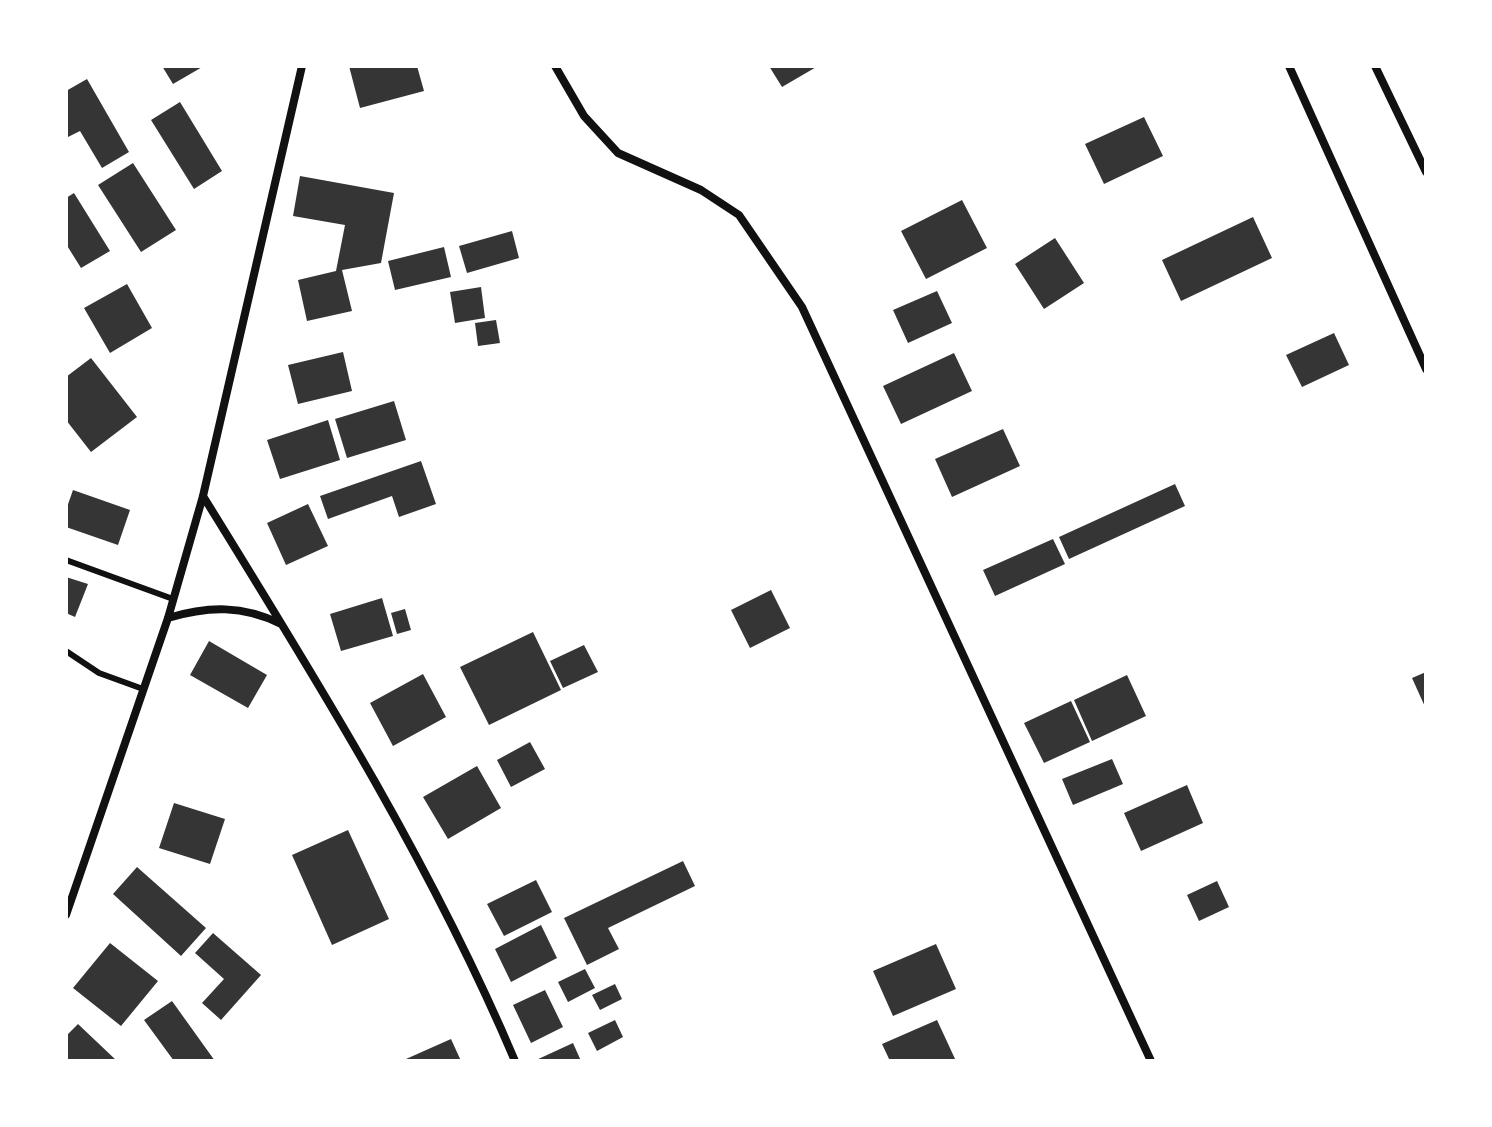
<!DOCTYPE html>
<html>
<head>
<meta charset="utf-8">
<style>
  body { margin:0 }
  #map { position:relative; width:1492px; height:1127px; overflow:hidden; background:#fff; font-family:"Source Sans 3",sans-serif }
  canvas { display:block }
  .frame { position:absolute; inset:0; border:68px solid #fff; pointer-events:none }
</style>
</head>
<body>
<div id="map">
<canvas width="1492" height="1127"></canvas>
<div class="frame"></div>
</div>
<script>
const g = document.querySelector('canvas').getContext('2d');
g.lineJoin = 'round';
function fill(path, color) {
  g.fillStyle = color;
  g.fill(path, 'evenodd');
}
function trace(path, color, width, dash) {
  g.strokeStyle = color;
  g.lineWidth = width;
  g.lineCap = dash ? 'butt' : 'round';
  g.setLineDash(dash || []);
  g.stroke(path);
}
const building = new Path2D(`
  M 162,66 L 204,66 L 173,84 Z
  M 349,66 L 417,66 L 424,91 L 360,108 Z
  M 769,66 L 818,66 L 782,87 Z
  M 87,79 L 129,152 L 102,168 L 80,131 L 66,138 L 66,91 Z
  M 180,102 L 222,171 L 194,189 L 151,120 Z
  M 1144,117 L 1163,156 L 1104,184 L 1085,144 Z
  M 133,163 L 176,230 L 141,252 L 98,185 Z
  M 300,176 L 394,193 L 381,263 L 342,270 L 352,311 L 307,321 L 298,280 L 336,271 L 345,225 L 293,216 Z
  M 74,193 L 110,251 L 81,268 L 66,244 L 66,198 Z
  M 962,200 L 987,248 L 926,279 L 901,231 Z
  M 1253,217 L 1272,258 L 1181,301 L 1162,260 Z
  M 512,231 L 519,258 L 467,273 L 459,246 Z
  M 1055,238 L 1084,283 L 1044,309 L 1015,264 Z
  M 444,247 L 451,277 L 395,290 L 388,261 Z
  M 127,284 L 152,328 L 110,353 L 84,308 Z
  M 481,287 L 485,318 L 455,323 L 450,292 Z
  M 937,291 L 952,323 L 908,343 L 893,310 Z
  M 496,320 L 500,343 L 478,346 L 475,323 Z
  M 1334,333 L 1349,365 L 1302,387 L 1286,355 Z
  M 343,352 L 352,391 L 298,404 L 288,365 Z
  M 954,353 L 972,391 L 901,424 L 883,386 Z
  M 91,358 L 137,417 L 91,452 L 66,420 L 66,377 Z
  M 394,401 L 406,440 L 347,458 L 335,419 Z
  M 328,420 L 340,460 L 280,479 L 267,440 Z
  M 1003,429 L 1020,466 L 952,497 L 935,459 Z
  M 421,461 L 436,504 L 399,517 L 392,496 L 328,519 L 320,496 Z
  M 1175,484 L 1185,506 L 1069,559 L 1059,537 Z
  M 73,490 L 130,510 L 118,545 L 66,527 L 66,510 Z
  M 308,504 L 328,546 L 286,565 L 267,523 Z
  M 1053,539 L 1065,564 L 995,596 L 983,570 Z
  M 66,577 L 88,584 L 75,617 L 66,613 Z
  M 771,590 L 790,628 L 750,648 L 731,610 Z
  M 382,598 L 393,636 L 341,651 L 330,614 Z
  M 405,609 L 411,630 L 397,634 L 391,613 Z
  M 533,632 L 561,690 L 489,725 L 460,667 Z
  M 209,641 L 267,675 L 248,708 L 190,675 Z
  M 584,645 L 598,672 L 563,688 L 550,661 Z
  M 1426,672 L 1426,709 L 1412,678 Z
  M 423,674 L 446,717 L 393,746 L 370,703 Z
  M 1127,675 L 1146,716 L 1092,741 L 1074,700 Z
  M 1071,701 L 1090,742 L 1044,763 L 1024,723 Z
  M 530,742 L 545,769 L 511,787 L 497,760 Z
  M 1112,759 L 1123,784 L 1073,805 L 1062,779 Z
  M 477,766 L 501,808 L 448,839 L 423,797 Z
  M 1187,785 L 1203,823 L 1141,851 L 1124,813 Z
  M 174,803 L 225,819 L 210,864 L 159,848 Z
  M 348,830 L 389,919 L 332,945 L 292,855 Z
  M 683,861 L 695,886 L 608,928 L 619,949 L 587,965 L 564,918 Z
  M 137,867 L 206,928 L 181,956 L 113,894 Z
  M 536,880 L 552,912 L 504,936 L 487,904 Z
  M 1217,881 L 1229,907 L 1199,921 L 1187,895 Z
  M 541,925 L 557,958 L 511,982 L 495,949 Z
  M 213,933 L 261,975 L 221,1020 L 202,1003 L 224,979 L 195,953 Z
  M 110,943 L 158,981 L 121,1026 L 73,988 Z
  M 936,944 L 956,989 L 893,1016 L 873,971 Z
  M 585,969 L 595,988 L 568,1002 L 558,982 Z
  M 615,984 L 622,999 L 600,1010 L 592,995 Z
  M 545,990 L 563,1027 L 531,1043 L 513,1005 Z
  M 172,1001 L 215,1061 L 174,1061 L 144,1020 Z
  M 615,1020 L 623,1037 L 597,1051 L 588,1033 Z
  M 937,1020 L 956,1061 L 890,1061 L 882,1044 Z
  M 78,1024 L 117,1061 L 66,1061 L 66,1036 Z
  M 451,1039 L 461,1061 L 407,1061 L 406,1059 Z
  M 573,1043 L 581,1061 L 534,1061 Z`);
const service = new Path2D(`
  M 66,560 L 173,599
  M 66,651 L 99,673 L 143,689`);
const minor = new Path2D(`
  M 555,66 L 584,116 L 618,153 L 701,190 L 739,215 L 802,307 L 1151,1061
  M 1289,66 L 1426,369
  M 1375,66 L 1426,172
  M 203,496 C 316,679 431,863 515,1061
  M 168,618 C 208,606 243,605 281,624
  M 66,915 L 168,618 L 203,496 L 302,66`);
fill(building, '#353535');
trace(service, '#111', 6);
trace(minor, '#111', 8);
</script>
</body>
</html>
